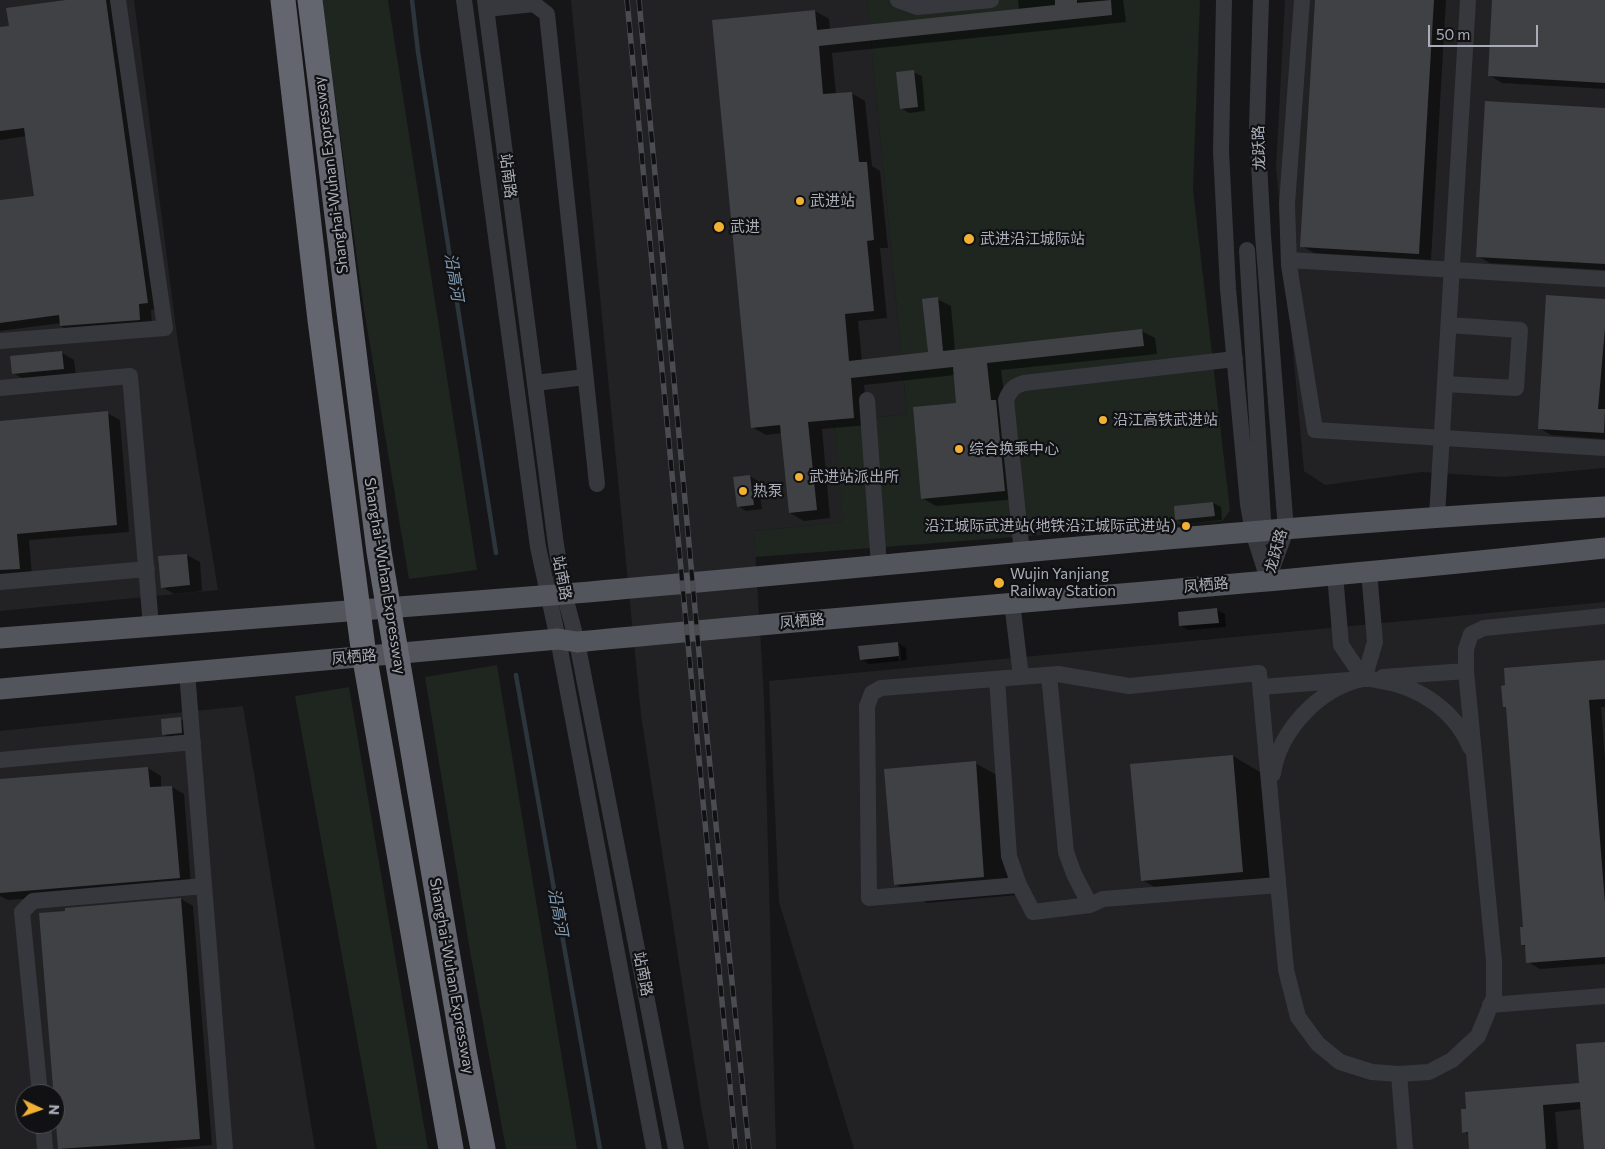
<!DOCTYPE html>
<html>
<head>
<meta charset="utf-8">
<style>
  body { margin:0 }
  #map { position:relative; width:1605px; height:1149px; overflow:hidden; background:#161618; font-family:Commissioner,sans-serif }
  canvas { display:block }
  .north { position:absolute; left:15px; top:1084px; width:50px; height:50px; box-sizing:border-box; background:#111113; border:1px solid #4d4f55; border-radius:50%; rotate:93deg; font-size:14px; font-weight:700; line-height:20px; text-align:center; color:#a8adb8 }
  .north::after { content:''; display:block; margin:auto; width:18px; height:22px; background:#f2b134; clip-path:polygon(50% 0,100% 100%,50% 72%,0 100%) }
  .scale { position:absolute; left:1428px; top:25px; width:110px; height:22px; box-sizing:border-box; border:2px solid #a8adb8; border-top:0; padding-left:6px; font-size:15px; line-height:18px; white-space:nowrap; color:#a8adb8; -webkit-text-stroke:4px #111113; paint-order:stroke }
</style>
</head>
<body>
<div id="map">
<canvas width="1605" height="1149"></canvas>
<div class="north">N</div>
<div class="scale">50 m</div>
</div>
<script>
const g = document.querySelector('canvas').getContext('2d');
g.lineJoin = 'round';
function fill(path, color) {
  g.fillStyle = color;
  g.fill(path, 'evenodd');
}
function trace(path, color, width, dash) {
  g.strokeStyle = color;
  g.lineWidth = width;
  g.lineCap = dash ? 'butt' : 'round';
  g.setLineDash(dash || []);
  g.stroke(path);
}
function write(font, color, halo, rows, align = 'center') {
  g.font = font + ' Commissioner,"Noto Sans SC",sans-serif';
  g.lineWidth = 4.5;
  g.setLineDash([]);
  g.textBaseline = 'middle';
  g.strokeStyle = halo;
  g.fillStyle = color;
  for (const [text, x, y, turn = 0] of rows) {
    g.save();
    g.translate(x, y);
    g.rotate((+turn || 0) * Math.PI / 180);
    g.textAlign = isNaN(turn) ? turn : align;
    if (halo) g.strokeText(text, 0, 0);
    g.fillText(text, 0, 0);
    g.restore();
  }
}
const built = new Path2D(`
  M 0,0 L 134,0 L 177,336 L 218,590 L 0,611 Z
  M 571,0 L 867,0 L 907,414 L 834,422 L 844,522 L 754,531 L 764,697 L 776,1149 L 709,1149 L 702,1113 L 641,715 Z
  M 1285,0 L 1605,0 L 1605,468 L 1503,477 L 1422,472 L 1325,485 L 1304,471 L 1276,167 Z
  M 1605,602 L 1605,1149 L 854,1149 L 779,902 L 769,681 Z
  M 243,706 L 315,1149 L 0,1149 L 0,731 ZM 25,1094 L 55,1094 L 55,1124 L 25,1124 Z`);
const green = new Path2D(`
  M 322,0 L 388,0 L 477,570 L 409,579 L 363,303 Z
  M 867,0 L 1200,0 L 1193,189 L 1230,511 L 1222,521 L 755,557 L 754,531 L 843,522 L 834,422 L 907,414 Z
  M 497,665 L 577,1149 L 506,1149 L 470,951 L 425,677 Z
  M 349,687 L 428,1149 L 377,1149 L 295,696 Z`);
const shadow = new Path2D(`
  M 75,0 L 112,0 L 159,309 L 151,310 L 152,326 L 73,333 L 61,326 L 61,323 L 0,331 L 0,202 L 35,197 L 27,136 L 0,140 L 0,29 L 10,27 Z
  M 1018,0 L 1123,0 L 1126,22 L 832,53 L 836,94 L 851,93 L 865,101 L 872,166 L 880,171 L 888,248 L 880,248 L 887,318 L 858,321 L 862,361 L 929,353 L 937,299 L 951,306 L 955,351 L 1141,331 L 1155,338 L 1157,354 L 1001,370 L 1018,499 L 936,506 L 922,498 L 958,405 L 955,375 L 864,385 L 868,425 L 822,429 L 830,518 L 804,521 L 790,513 L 782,433 L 766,435 L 752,427 L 815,11 L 829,19 L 830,30 L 1019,10 Z
  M 1316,0 L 1446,0 L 1431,260 L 1314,253 L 1302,246 Z
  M 1494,0 L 1605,0 L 1605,89 L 1502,83 L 1489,75 Z
  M 913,72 L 922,76 L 925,111 L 909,113 L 901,108 Z
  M 1605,109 L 1605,270 L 1490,263 L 1478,256 Z
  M 1605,300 L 1605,439 L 1551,435 L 1539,428 Z
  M 62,353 L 74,360 L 76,376 L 25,380 L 13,373 Z
  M 107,413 L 120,420 L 129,532 L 29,540 L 32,575 L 0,578 L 0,422 Z
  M 750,476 L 758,481 L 762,509 L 746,511 L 738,506 Z
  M 1213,503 L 1221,507 L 1222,520 L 1184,524 L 1176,519 Z
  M 187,555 L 200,562 L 202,591 L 174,594 L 162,587 L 159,558 Z
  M 1217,610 L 1225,614 L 1226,627 L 1188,630 L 1180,625 Z
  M 898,643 L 906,648 L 907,660 L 901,661 L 900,646 L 897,646 L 899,661 L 869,664 L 861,659 Z
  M 1605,661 L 1605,707 L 1601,707 L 1605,758 L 1605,964 L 1540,969 L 1528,962 L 1526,947 L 1522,945 L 1525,928 L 1508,709 L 1504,706 Z
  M 180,719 L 193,726 L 194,740 L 175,741 L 163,734 Z
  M 1233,756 L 1265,775 L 1275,890 L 1174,898 L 1142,880 Z
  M 975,763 L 1008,781 L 1017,895 L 927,903 L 895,884 Z
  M 148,768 L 161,776 L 161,788 L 172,787 L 184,794 L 191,885 L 8,900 L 0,896 L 0,780 Z
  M 181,899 L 193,906 L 212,1145 L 167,1149 L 59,1149 L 41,914 Z
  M 1605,1043 L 1605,1149 L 1585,1149 L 1582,1109 L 1555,1112 L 1558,1149 L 1471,1149 L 1470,1135 L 1464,1132 L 1580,1084 Z`);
const stream = new Path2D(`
  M 412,0 L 418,52 L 496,553
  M 516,675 L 600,1149`);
const building = new Path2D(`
  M 66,0 L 106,0 L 148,303 L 139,304 L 140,320 L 60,326 L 59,315 L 0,323 L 0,200 L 34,196 L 24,128 L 0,131 L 0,27 L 9,26 L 6,8 Z
  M 1055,0 L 1077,0 L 1077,3 L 1111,0 L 1112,15 L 819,46 L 823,94 L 852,92 L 859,162 L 867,162 L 874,240 L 867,241 L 874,311 L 845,314 L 849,361 L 928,352 L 922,299 L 938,297 L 943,351 L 1142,329 L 1144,346 L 987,363 L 991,400 L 996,400 L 1005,491 L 921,499 L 913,407 L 956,403 L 953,367 L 851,378 L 854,418 L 808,422 L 817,510 L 789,513 L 780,425 L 751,428 L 712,20 L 815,10 L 817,30 L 1055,5 Z
  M 1315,0 L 1434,0 L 1419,254 L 1300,247 Z
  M 1492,0 L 1605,0 L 1605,83 L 1488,76 Z
  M 914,70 L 918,107 L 900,109 L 896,72 Z
  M 1485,101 L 1605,108 L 1605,264 L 1476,257 Z
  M 1546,295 L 1605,299 L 1605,328 L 1598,409 L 1605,409 L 1604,433 L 1538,429 Z
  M 62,351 L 64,369 L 12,374 L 10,356 Z
  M 108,411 L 117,525 L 17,534 L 20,569 L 0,570 L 0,421 Z
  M 750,475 L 754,505 L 737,507 L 733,477 Z
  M 1213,502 L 1215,516 L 1175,520 L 1174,506 Z
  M 187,554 L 190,585 L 161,588 L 158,556 Z
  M 1217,608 L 1219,623 L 1179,626 L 1178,612 Z
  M 898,642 L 899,656 L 860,660 L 858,646 Z
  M 1605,660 L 1605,699 L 1589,700 L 1605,903 L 1605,957 L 1526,963 L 1525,945 L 1521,945 L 1520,927 L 1523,927 L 1506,707 L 1503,707 L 1501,686 L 1505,685 L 1504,668 Z
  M 181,717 L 182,733 L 162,735 L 161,719 Z
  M 1233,755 L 1243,872 L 1141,881 L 1130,764 Z
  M 976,761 L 984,877 L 894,885 L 884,769 Z
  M 148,767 L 150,787 L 172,786 L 180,878 L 0,893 L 0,779 Z
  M 181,898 L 200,1139 L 58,1149 L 39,913 L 65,911 L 65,908 Z
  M 1605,1042 L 1605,1149 L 1584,1149 L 1580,1102 L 1543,1105 L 1546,1149 L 1469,1149 L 1468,1132 L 1462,1133 L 1461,1109 L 1466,1109 L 1465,1092 L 1579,1083 L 1576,1044 Z`);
const minor = new Path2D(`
  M 464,0 L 538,547 L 558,639 L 654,1149
  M 485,0 L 556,545 L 564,593 L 577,642 L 676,1149
  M 898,0 L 917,7 L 991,0
  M 1224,0 L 1221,151 L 1228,289 L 1248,504 L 1253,532 L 1268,579
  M 1261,0 L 1257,127 L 1263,235 L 1286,530 L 1268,579
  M 1302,0 L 1287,204 L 1289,265 L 1315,430 L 1605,448
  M 486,9 L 534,4 L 547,14 L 597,484
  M 1247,250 L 1264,537
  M 1289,260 L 1605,279
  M 0,341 L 165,328 L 118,0
  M 535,383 L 585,377
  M 1445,384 L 1516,388 L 1520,330 L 1449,325
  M 0,388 L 130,376 L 151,626
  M 867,400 L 879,565
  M 1437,516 L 1468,0
  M 1022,553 L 1006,400 C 1010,390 1014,386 1024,383 L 1235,359
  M 1335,574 L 1341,645 L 1364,679
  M 0,582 L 147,569
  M 1012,602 L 1021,677
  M 187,672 L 225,1149
  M 1383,677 L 1466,671
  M 997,679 L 1009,856 L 1019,885 L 1033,912 L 1090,905 L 1074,874 L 1066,852 L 1049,675
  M 1364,679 L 1375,642 L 1369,571
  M 1261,687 L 1349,680
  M 0,760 L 193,742
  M 1273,774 C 1279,731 1319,688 1363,679 C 1368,678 1376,680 1382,681 C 1420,687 1455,711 1470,747
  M 1019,885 L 869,898 L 867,706 L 872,693 L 881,688 L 1058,674 L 1129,686 L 1259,673 L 1286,970 L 1298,1017 L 1318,1044 L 1340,1062 L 1372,1072 L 1399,1074 L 1429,1072 L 1452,1060 L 1478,1036 L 1494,997 L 1494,961 L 1466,671 L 1466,649 L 1471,634 L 1484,628 L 1605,616
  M 1090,905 L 1103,899 L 1278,885
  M 1490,1005 L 1605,996
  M 1399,1074 L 1405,1149
  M 40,1094 L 22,912 L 33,901 L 204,886
  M 43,1124 L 45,1149`);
const major = new Path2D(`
  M 0,638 C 180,623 361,611 541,596 C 895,566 1250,526 1605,507
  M 0,689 L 558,639 L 577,642 C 919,609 1263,585 1605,548`);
const rail = new Path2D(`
  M 627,0 L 736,1149
  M 639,0 L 704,707 L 749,1149`);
const highwayBridge = new Path2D(`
  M 283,0 L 320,320 L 363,648 L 451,1149
  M 310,0 L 379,552 L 465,1057 L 483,1149`);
const markers = [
  [800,201,5,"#f2b134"],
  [719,227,6,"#f2b134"],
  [969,239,6,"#f2b134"],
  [1103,420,5,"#f2b134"],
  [959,449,5,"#f2b134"],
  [799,477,5,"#f2b134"],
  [743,491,5,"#f2b134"],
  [1186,526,5,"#f2b134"],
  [999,583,6,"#f2b134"]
];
const streetNames = [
  ["龙跃路",1259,148,-92],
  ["Shanghai-Wuhan Expressway",331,175,-97],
  ["站南路",508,176,83],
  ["龙跃路",1276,551,-74],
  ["Shanghai-Wuhan Expressway",385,576,81],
  ["站南路",562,578,79],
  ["凤栖路",1206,585,-5],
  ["凤栖路",802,621,-5],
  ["凤栖路",354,657,-5],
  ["站南路",643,974,79],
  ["Shanghai-Wuhan Expressway",452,976,80]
];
const poiNames = [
  ["武进站",810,201],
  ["武进",730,227],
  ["武进沿江城际站",980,239],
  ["沿江高铁武进站",1113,420],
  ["综合换乘中心",969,449],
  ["武进站派出所",809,477],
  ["热泵",753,491],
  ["沿江城际武进站(地铁沿江城际武进站)",1176,526,"right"],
  ["Wujin Yanjiang",1010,574],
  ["Railway Station",1010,591]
];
const waterNames = [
  ["沿高河",454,277,81],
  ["沿高河",558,912,80]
];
fill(built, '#222225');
fill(green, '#1e261f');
fill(shadow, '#0007');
trace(stream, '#2c353c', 4.5);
fill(building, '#404145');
trace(minor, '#37383d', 16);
trace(major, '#53555c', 21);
trace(rail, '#4a4c52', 5.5);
trace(rail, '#111113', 4, [11]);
trace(highwayBridge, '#63666e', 25);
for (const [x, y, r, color] of markers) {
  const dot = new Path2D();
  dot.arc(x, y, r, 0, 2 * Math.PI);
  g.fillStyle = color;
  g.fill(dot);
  trace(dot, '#111113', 2);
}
write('15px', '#a8adb8', '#111113', streetNames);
write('15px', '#a8adb8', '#111113', poiNames, 'left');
write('italic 16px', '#7f9bb3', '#111113', waterNames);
</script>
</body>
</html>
